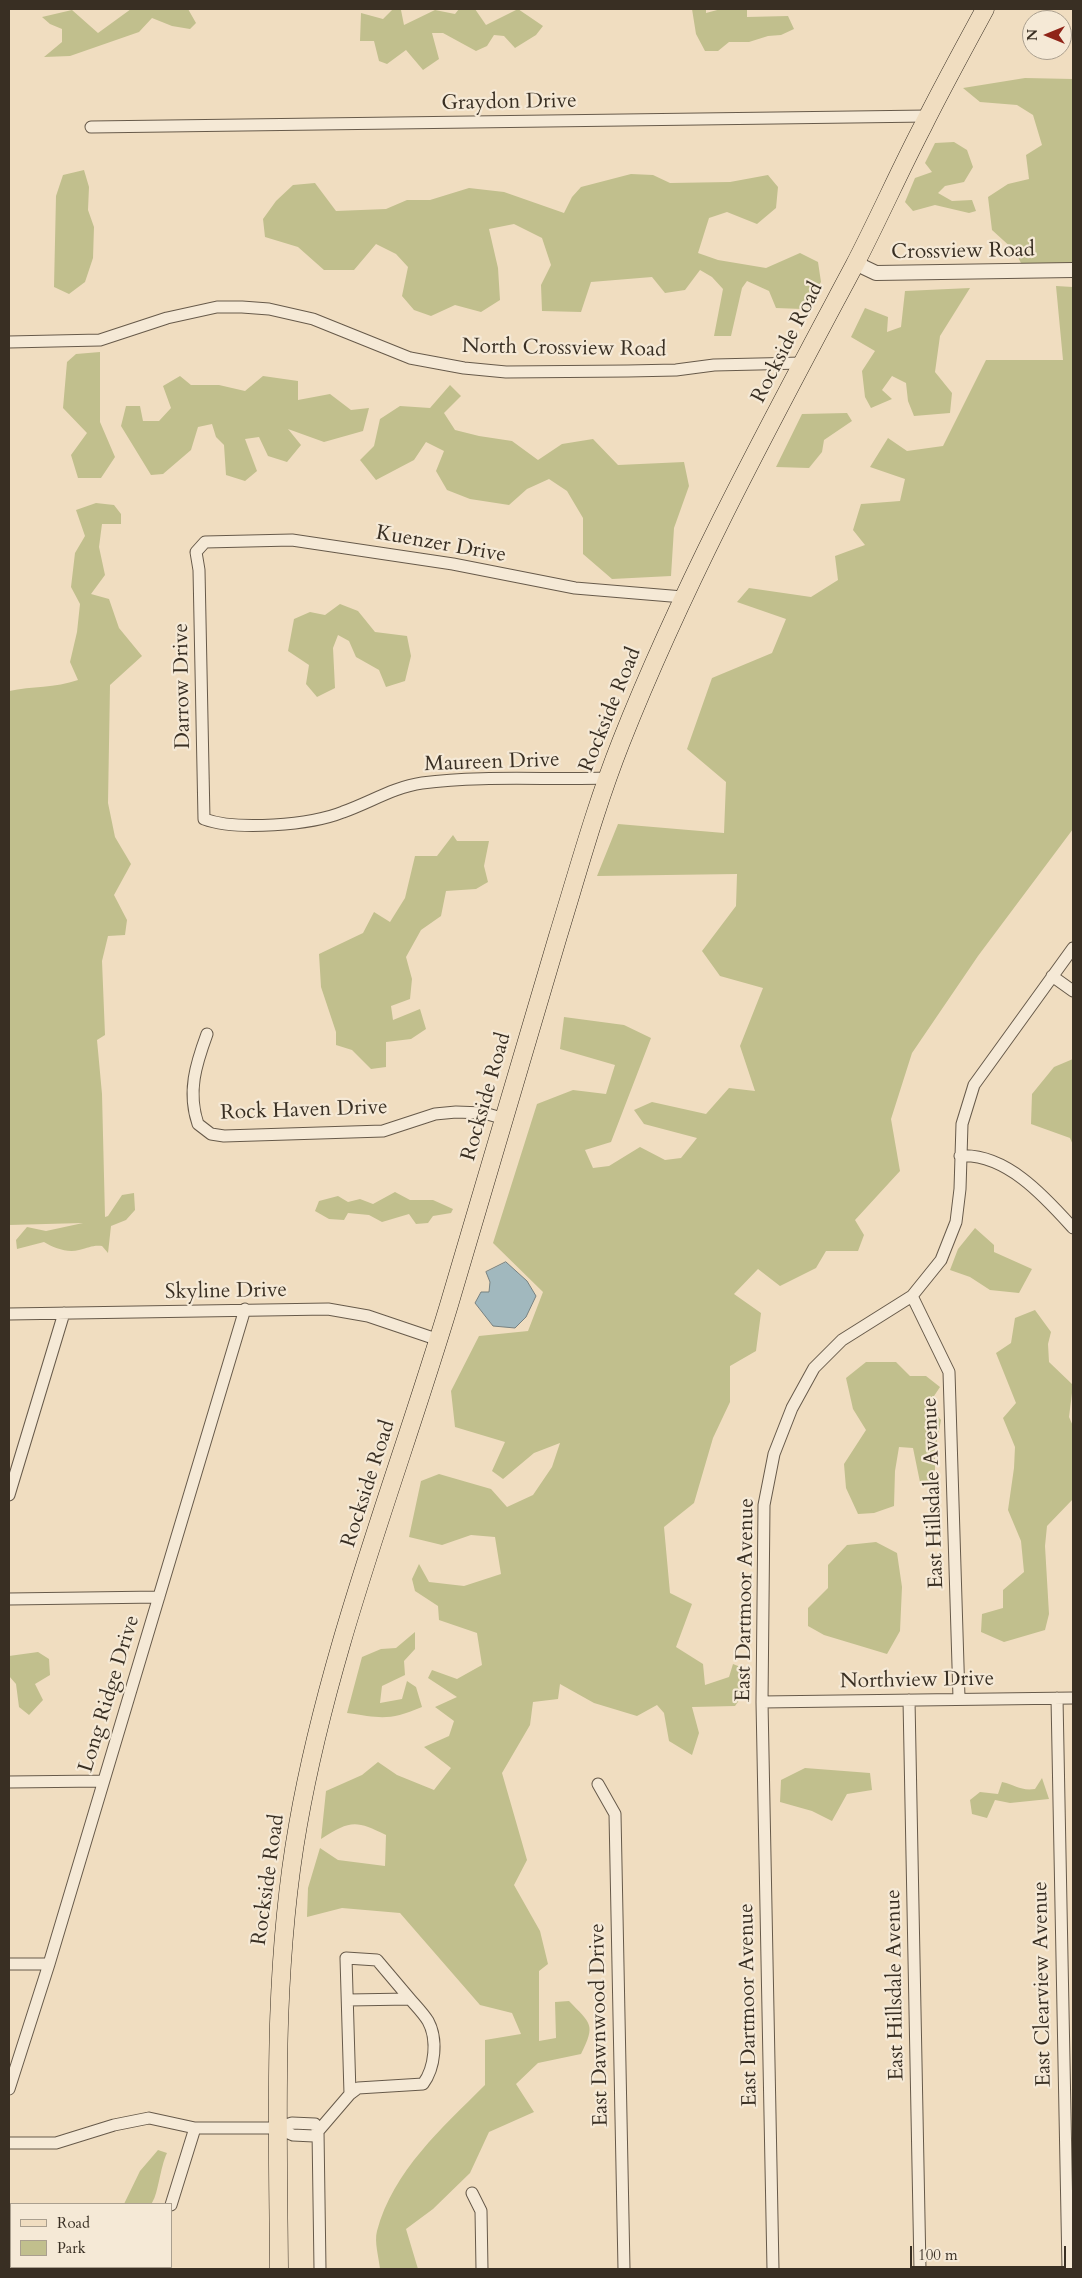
<!DOCTYPE html>
<html>
<head>
<meta charset="utf-8">
<style>
  body { margin:0 }
  #map { position:relative; width:1082px; height:2278px; overflow:hidden; background:#f0ddc0; font-family:Cardo,serif }
  canvas { display:block }
  .frame { position:absolute; inset:0; border:10px solid #392f23; pointer-events:none }
  .legend { position:absolute; left:10px; top:2203px; width:162px; height:65px; box-sizing:border-box; background:#f5e9d6; border:1px solid #aa9f8e; margin:0; padding:6px 9px; list-style:none; font-size:15px; color:#392f23 }
  .legend li { display:flex; align-items:center; gap:10px; height:25px }
  .legend b { width:25px; border:1px solid #aa9f8e }
  .north { position:absolute; left:1022px; top:10px; width:50px; height:50px; box-sizing:border-box; background:#f5e9d6; border:1px solid #aa9f8e; border-radius:50%; rotate:270deg; font-size:14px; font-weight:700; line-height:20px; text-align:center; color:#392f23 }
  .north::after { content:''; display:block; margin:auto; width:18px; height:22px; background:#8f2418; clip-path:polygon(50% 0,100% 100%,50% 72%,0 100%) }
  .scale { position:absolute; left:910px; top:2246px; width:156px; height:22px; box-sizing:border-box; border:2px solid #392f23; border-top:0; padding-left:6px; font-size:15px; line-height:18px; white-space:nowrap; color:#392f23; -webkit-text-stroke:4px #f5e9d6; paint-order:stroke }
</style>
</head>
<body>
<div id="map">
<canvas width="1082" height="2278"></canvas>
<div class="frame"></div>
<ul class="legend">
<li><b style="height:6px;background:#f0ddc0"></b>Road</li>
<li><b style="height:14px;background:#c1bf8d"></b>Park</li>
</ul>
<div class="north">N</div>
<div class="scale">100 m</div>
</div>
<script>
const g = document.querySelector('canvas').getContext('2d');
g.lineJoin = 'round';
function fill(path, color) {
  g.fillStyle = color;
  g.fill(path, 'evenodd');
}
function trace(path, color, width, dash) {
  g.strokeStyle = color;
  g.lineWidth = width;
  g.lineCap = dash ? 'butt' : 'round';
  g.setLineDash(dash || []);
  g.stroke(path);
}
function write(font, color, halo, rows, align = 'center') {
  g.font = font + ' Cardo,serif';
  g.lineWidth = 4.5;
  g.setLineDash([]);
  g.textBaseline = 'middle';
  g.strokeStyle = halo;
  g.fillStyle = color;
  for (const [text, x, y, turn = 0] of rows) {
    g.save();
    g.translate(x, y);
    g.rotate((+turn || 0) * Math.PI / 180);
    g.textAlign = isNaN(turn) ? turn : align;
    if (halo) g.strokeText(text, 0, 0);
    g.fillText(text, 0, 0);
    g.restore();
  }
}
const green = new Path2D(`
  M 131,9 L 188,9 L 196,23 L 190,29 L 172,26 L 152,18 L 139,32 L 70,56 L 44,57 L 62,42 L 62,29 L 50,24 L 42,17 L 72,10 L 98,33 Z
  M 393,9 L 401,10 L 404,25 L 435,10 L 455,14 L 459,9 L 475,9 L 486,25 L 518,9 L 543,26 L 536,35 L 515,48 L 504,36 L 494,35 L 487,46 L 476,51 L 443,33 L 432,33 L 439,59 L 423,70 L 406,50 L 387,64 L 379,61 L 374,41 L 360,41 L 361,13 L 383,19 Z
  M 692,9 L 706,9 L 706,13 L 721,9 L 747,9 L 747,17 L 788,16 L 794,29 L 781,35 L 768,36 L 749,42 L 729,42 L 718,51 L 705,51 L 696,34 Z
  M 1025,78 L 1073,79 L 1073,264 L 1021,263 L 1014,250 L 992,230 L 988,197 L 1008,184 L 1029,179 L 1026,155 L 1042,145 L 1033,115 L 1017,105 L 980,102 L 963,88 Z
  M 954,142 L 967,150 L 973,167 L 964,182 L 945,186 L 938,193 L 952,201 L 972,200 L 976,211 L 969,213 L 935,205 L 913,211 L 905,202 L 915,178 L 932,172 L 925,163 L 935,143 Z
  M 84,170 L 89,187 L 88,210 L 94,227 L 93,258 L 85,282 L 69,294 L 54,287 L 56,196 L 63,175 Z
  M 631,174 L 653,175 L 670,183 L 730,182 L 768,175 L 778,187 L 776,208 L 757,224 L 727,212 L 709,218 L 698,253 L 718,260 L 766,268 L 800,253 L 818,262 L 821,282 L 802,309 L 776,308 L 769,291 L 747,281 L 742,288 L 731,336 L 714,336 L 723,289 L 712,277 L 700,270 L 685,290 L 665,293 L 652,277 L 591,282 L 581,312 L 542,311 L 541,285 L 551,265 L 542,238 L 514,224 L 489,229 L 498,268 L 500,300 L 481,312 L 455,305 L 431,316 L 414,310 L 402,296 L 408,267 L 396,254 L 376,244 L 354,270 L 324,270 L 298,247 L 265,237 L 263,219 L 276,201 L 293,185 L 315,183 L 336,211 L 386,209 L 407,200 L 430,200 L 469,188 L 504,192 L 564,213 L 572,197 L 581,187 Z
  M 1056,286 L 1073,287 L 1073,829 L 978,956 L 912,1053 L 891,1119 L 900,1171 L 855,1220 L 864,1235 L 858,1251 L 826,1251 L 816,1268 L 780,1286 L 758,1269 L 734,1294 L 761,1313 L 756,1351 L 730,1366 L 730,1402 L 713,1438 L 694,1503 L 664,1527 L 670,1593 L 692,1604 L 676,1647 L 703,1664 L 705,1685 L 729,1677 L 733,1664 L 743,1668 L 750,1685 L 735,1706 L 692,1707 L 699,1733 L 692,1755 L 669,1741 L 664,1713 L 657,1705 L 637,1716 L 594,1703 L 560,1684 L 558,1699 L 533,1702 L 530,1725 L 502,1773 L 527,1860 L 514,1885 L 540,1931 L 548,1964 L 539,1971 L 539,2041 L 556,2038 L 555,2002 L 569,2001 C 591,2024 596,2024 581,2054 L 538,2063 L 516,2084 L 534,2112 L 489,2132 L 470,2173 L 433,2209 L 406,2229 L 418,2269 L 380,2269 C 379,2258 374,2242 377,2231 C 393,2171 442,2128 485,2085 L 485,2040 L 521,2034 L 512,2013 L 480,2005 L 400,1913 L 342,1908 L 307,1917 L 308,1888 L 320,1848 L 338,1860 L 385,1866 L 386,1835 C 356,1820 350,1820 321,1839 L 326,1791 L 362,1775 L 378,1762 L 397,1775 L 434,1790 L 451,1768 L 424,1747 L 449,1736 L 454,1721 L 435,1707 L 457,1697 L 428,1678 L 432,1670 L 457,1679 L 482,1665 L 477,1633 L 439,1620 L 438,1606 L 415,1591 L 412,1579 L 419,1564 L 429,1582 L 464,1586 L 501,1574 L 495,1537 L 471,1535 L 442,1545 L 409,1537 L 421,1481 L 439,1474 L 491,1489 L 507,1507 L 533,1495 L 552,1467 L 560,1443 L 534,1453 L 503,1479 L 492,1471 L 505,1442 L 455,1427 L 451,1391 L 479,1336 L 528,1331 L 543,1292 L 493,1243 L 537,1104 L 573,1090 L 606,1094 L 615,1065 L 560,1049 L 564,1017 L 624,1025 L 651,1038 L 611,1142 L 585,1150 L 593,1168 L 609,1166 L 640,1147 L 665,1160 L 681,1158 L 697,1138 L 644,1124 L 634,1110 L 652,1102 L 706,1114 L 729,1088 L 755,1091 L 740,1046 L 763,988 L 720,976 L 702,951 L 736,906 L 737,874 L 597,876 L 618,824 L 724,833 L 726,782 L 687,749 L 712,678 L 772,653 L 786,619 L 737,602 L 749,588 L 811,597 L 838,580 L 835,556 L 865,545 L 853,530 L 861,504 L 900,501 L 905,479 L 870,467 L 888,438 L 907,451 L 943,446 L 986,360 L 1063,360 Z
  M 970,288 L 940,336 L 935,372 L 952,393 L 950,413 L 914,416 L 908,401 L 906,383 L 892,376 L 882,390 L 892,399 L 871,408 L 865,397 L 862,371 L 875,351 L 851,337 L 865,308 L 888,317 L 887,332 L 901,327 L 905,291 Z
  M 100,352 L 100,422 L 115,457 L 101,478 L 78,478 L 71,455 L 87,433 L 63,408 L 67,362 L 76,354 Z
  M 180,376 L 191,385 L 219,385 L 245,391 L 263,376 L 298,381 L 298,400 L 330,394 L 351,410 L 369,408 L 363,431 L 324,442 L 288,429 L 301,445 L 287,462 L 268,456 L 259,437 L 245,439 L 257,471 L 245,481 L 226,475 L 224,445 L 216,437 L 212,424 L 198,427 L 191,450 L 163,474 L 151,475 L 121,426 L 126,406 L 140,406 L 143,421 L 159,421 L 171,408 L 163,386 Z
  M 450,385 L 461,396 L 444,413 L 455,430 L 479,436 L 512,441 L 538,460 L 562,444 L 593,439 L 618,465 L 684,462 L 689,486 L 674,528 L 671,576 L 612,579 L 583,554 L 583,518 L 567,491 L 549,479 L 527,489 L 509,505 L 470,499 L 447,490 L 436,471 L 444,451 L 426,442 L 414,460 L 376,480 L 360,460 L 374,446 L 380,419 L 400,406 L 430,408 Z
  M 847,413 L 852,421 L 824,440 L 822,452 L 809,468 L 776,467 L 802,414 Z
  M 96,503 L 114,505 L 121,514 L 121,524 L 102,524 L 99,547 L 105,575 L 91,594 L 109,599 L 119,628 L 142,656 L 110,685 L 108,803 L 115,837 L 131,864 L 114,895 L 127,920 L 125,935 L 108,936 L 102,961 L 105,1035 L 97,1040 L 102,1094 L 105,1217 L 108,1216 L 122,1195 L 134,1193 L 135,1210 L 126,1220 L 111,1226 L 108,1253 L 102,1246 C 92,1245 89,1248 79,1250 C 67,1253 54,1248 44,1242 L 17,1249 L 16,1240 L 27,1227 L 46,1231 L 83,1223 L 9,1225 L 9,691 C 32,686 55,688 78,680 L 70,662 L 77,632 L 80,604 L 71,587 L 75,553 L 85,536 L 76,510 Z
  M 340,604 L 358,611 L 375,632 L 407,636 L 411,656 L 405,681 L 386,687 L 379,670 L 356,657 L 349,641 L 338,635 L 333,648 L 335,688 L 317,697 L 306,684 L 309,665 L 288,651 L 294,619 L 310,612 L 325,615 Z
  M 453,835 L 457,841 L 489,841 L 484,866 L 488,882 L 476,889 L 446,891 L 441,916 L 421,930 L 406,957 L 412,979 L 410,999 L 391,1006 L 393,1020 L 420,1009 L 426,1029 L 411,1039 L 386,1042 L 386,1067 L 371,1069 L 352,1050 L 336,1045 L 336,1032 L 321,987 L 319,954 L 363,933 L 374,912 L 390,922 L 405,898 L 415,856 L 437,856 Z
  M 1073,1059 L 1073,1145 L 1070,1138 L 1031,1124 L 1032,1094 L 1054,1067 Z
  M 395,1192 L 410,1200 L 433,1200 L 453,1209 L 451,1213 L 433,1216 L 428,1223 L 416,1224 L 409,1214 L 382,1222 L 369,1215 L 348,1213 L 344,1220 L 329,1219 L 315,1211 L 319,1201 L 338,1196 L 348,1202 L 360,1199 L 373,1204 Z
  M 975,1228 L 994,1245 L 994,1252 L 1032,1269 L 1019,1293 L 990,1290 L 970,1277 L 950,1270 L 958,1249 Z
  M 1035,1310 L 1051,1332 L 1048,1344 L 1049,1362 L 1073,1385 L 1069,1417 L 1073,1426 L 1073,1499 L 1047,1526 L 1045,1546 L 1049,1614 L 1045,1630 L 1004,1642 L 981,1632 L 982,1614 L 1003,1608 L 1003,1590 L 1024,1572 L 1021,1541 L 1008,1510 L 1014,1468 L 1015,1447 L 1003,1418 L 1016,1403 L 996,1353 L 1011,1343 L 1015,1318 Z
  M 866,1362 L 896,1362 L 910,1376 L 926,1376 L 940,1387 L 928,1405 L 941,1420 L 935,1451 L 935,1481 L 921,1487 L 913,1448 L 899,1447 L 895,1471 L 894,1506 L 874,1513 L 858,1514 L 846,1488 L 844,1464 L 866,1430 L 853,1409 L 846,1378 Z
  M 876,1542 L 897,1553 L 902,1587 L 900,1631 L 887,1654 L 824,1635 L 808,1626 L 808,1608 L 828,1588 L 828,1565 L 847,1545 Z
  M 415,1632 L 415,1649 L 404,1661 L 405,1675 L 382,1686 L 380,1703 L 402,1699 L 407,1681 L 416,1687 L 422,1707 C 389,1721 381,1718 347,1713 L 362,1657 L 381,1649 L 396,1648 Z
  M 38,1652 L 49,1659 L 50,1675 L 35,1684 L 43,1700 L 29,1715 L 19,1707 L 16,1684 L 9,1676 L 9,1656 Z
  M 805,1768 L 870,1773 L 872,1790 L 847,1794 L 832,1821 L 812,1811 L 780,1802 L 781,1780 Z
  M 1042,1778 L 1049,1799 L 1010,1803 L 995,1800 L 987,1818 L 972,1814 L 970,1800 L 980,1792 L 998,1794 L 1002,1782 C 1016,1785 1020,1791 1035,1789 Z
  M 158,2150 L 167,2153 C 160,2167 158,2197 151,2204 L 124,2204 L 140,2171 Z`);
const water = new Path2D(`
  M 506,1262 L 527,1281 L 536,1296 L 526,1317 L 515,1328 L 493,1326 L 475,1303 L 481,1292 L 489,1292 L 490,1282 L 486,1272 Z`);
const minor = new Path2D(`
  M 91,127 L 928,116
  M 9,342 L 100,340 L 167,318 L 217,307 L 242,307 L 269,309 L 313,319 L 410,358 L 464,368 L 506,372 L 628,371 L 676,370 L 714,365 L 802,363
  M 608,778 C 546,780 483,775 422,783 C 394,787 369,803 343,812 C 311,825 237,831 204,819 L 199,570 L 196,552 L 205,542 L 292,540 L 453,564 L 575,588 L 683,597
  M 1052,976 L 1073,991
  M 207,1034 C 196,1064 187,1092 198,1124 L 211,1134 L 224,1136 L 383,1131 L 435,1114 L 456,1112 L 484,1113 L 505,1119
  M 960,1156 C 1006,1153 1045,1197 1073,1228
  M 912,1296 L 949,1372 L 959,1698
  M 9,1314 L 328,1309 L 368,1316 L 439,1340
  M 9,1495 L 64,1313
  M 9,1599 L 159,1597
  M 1057,1698 L 1068,2269
  M 909,1700 L 920,2269
  M 762,1702 L 1073,1698
  M 9,1782 L 102,1781
  M 598,1784 L 615,1814 L 624,2269
  M 9,1964 L 49,1964
  M 9,2089 L 49,1964 L 245,1309
  M 350,2094 L 346,1958 L 377,1960 L 410,1999
  M 277,2128 L 293,2135 L 314,2136 L 350,2094 L 358,2088 L 423,2084 C 435,2068 438,2039 428,2021 C 423,2013 416,2006 410,1999 L 348,2000
  M 9,2143 L 56,2143 L 114,2125 L 149,2118 L 195,2128 L 277,2128 L 292,2123 L 315,2124 L 318,2131 L 320,2269
  M 472,2193 L 481,2211 L 482,2269
  M 171,2205 L 195,2128
  M 152,2269 L 152,2267
  M 773,2269 L 762,1702 L 764,1505 L 774,1454 L 792,1408 L 814,1368 L 842,1340 L 912,1296 L 941,1260 L 956,1222 L 960,1189 L 962,1124 L 974,1085 L 1073,948`);
const tertiary = new Path2D(`
  M 855,263 L 876,273 L 1073,270`);
const primary = new Path2D(`
  M 279,2269 C 278,2121 272,1972 298,1825 C 329,1648 397,1478 449,1305 C 486,1182 521,1059 558,936 C 578,871 596,805 621,742 C 686,578 771,422 854,266 C 878,220 899,172 923,126 C 943,86 964,48 985,9`);
const streetNames = [
  ["Graydon Drive",509,103,-1],
  ["Crossview Road",963,252,-1],
  ["Rockside Road",788,343,-63],
  ["North Crossview Road",564,349,1],
  ["Kuenzer Drive",441,545,10],
  ["Darrow Drive",183,686,-91],
  ["Rockside Road",611,710,-68],
  ["Maureen Drive",492,763,-2],
  ["Rockside Road",487,1097,-74],
  ["Rock Haven Drive",304,1111,-2],
  ["Skyline Drive",226,1292,-1],
  ["Rockside Road",369,1484,-72],
  ["East Hillsdale Avenue",934,1493,-92],
  ["East Dartmoor Avenue",746,1600,-89],
  ["Northview Drive",917,1681,-1],
  ["Long Ridge Drive",110,1694,-73],
  ["Rockside Road",269,1880,-82],
  ["East Clearview Avenue",1043,1984,-91],
  ["East Hillsdale Avenue",896,1985,-91],
  ["East Dartmoor Avenue",749,2005,-91],
  ["East Dawnwood Drive",600,2025,-91]
];
fill(green, '#c1bf8d');
fill(water, '#a1b8be');
trace(water, '#778180', 1);
trace(minor, '#675a4a', 13);
trace(tertiary, '#675a4a', 16);
trace(primary, '#392f23', 19);
trace(minor, '#f5e9d6', 11);
trace(tertiary, '#f5e9d6', 14);
trace(primary, '#f0ddc0', 18);
write('21px', '#392f23', '#f5e9d6', streetNames);
</script>
</body>
</html>
